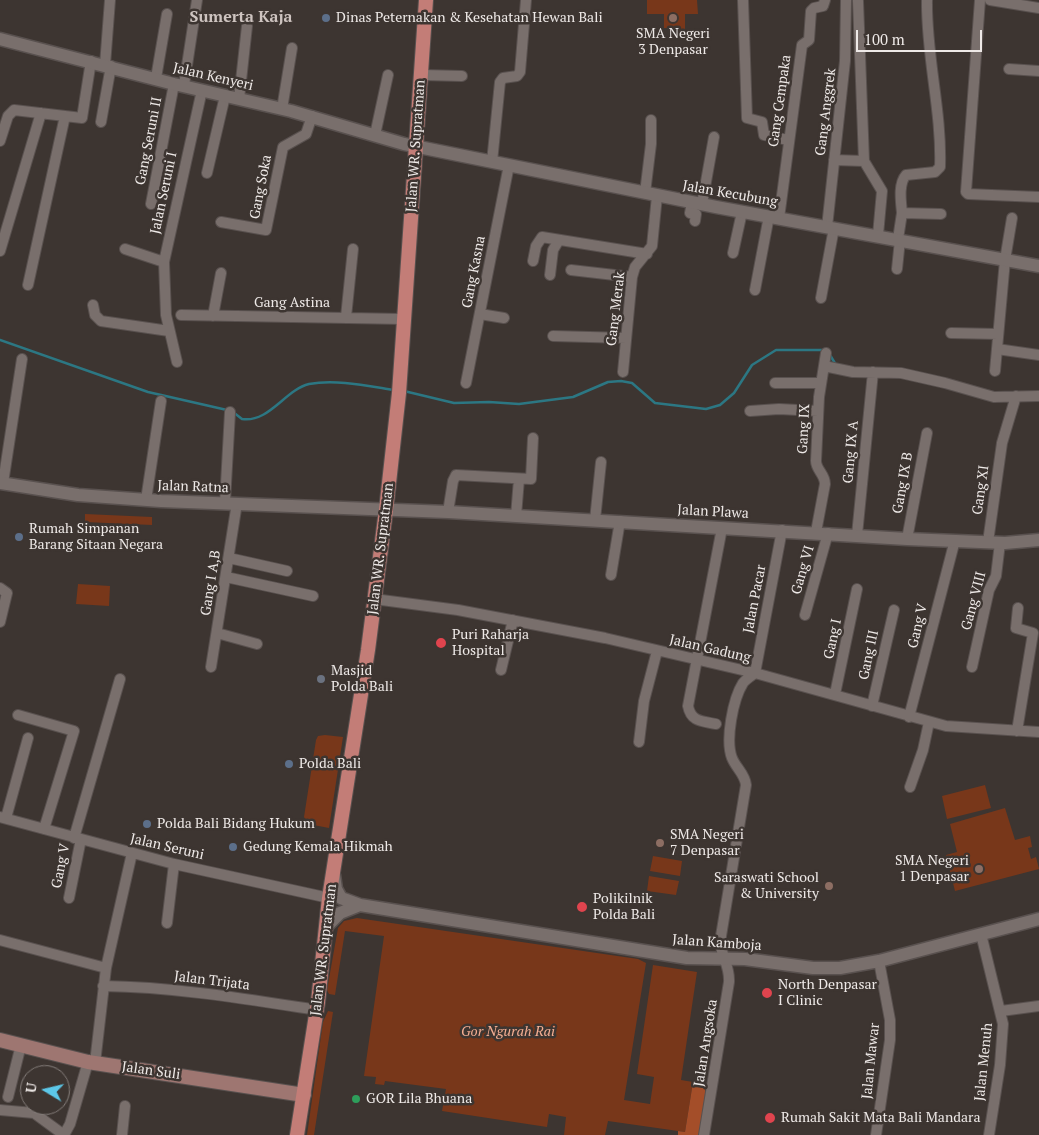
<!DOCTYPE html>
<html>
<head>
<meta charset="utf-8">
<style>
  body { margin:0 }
  #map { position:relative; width:1039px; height:1135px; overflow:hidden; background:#3d3531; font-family:"PT Serif",serif }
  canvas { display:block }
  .north { position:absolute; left:20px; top:1065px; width:50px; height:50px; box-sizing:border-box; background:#3d3531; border:1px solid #847d7a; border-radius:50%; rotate:279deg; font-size:14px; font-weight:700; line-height:20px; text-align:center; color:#eee9e7 }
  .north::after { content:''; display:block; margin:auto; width:18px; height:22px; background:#5cc7e8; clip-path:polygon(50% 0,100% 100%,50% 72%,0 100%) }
  .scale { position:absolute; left:856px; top:30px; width:126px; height:22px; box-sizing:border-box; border:2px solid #eee9e7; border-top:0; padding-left:6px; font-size:15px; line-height:18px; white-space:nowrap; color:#eee9e7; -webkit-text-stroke:4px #3d3531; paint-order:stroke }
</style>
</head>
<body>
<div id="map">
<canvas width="1039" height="1135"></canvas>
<div class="north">U</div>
<div class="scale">100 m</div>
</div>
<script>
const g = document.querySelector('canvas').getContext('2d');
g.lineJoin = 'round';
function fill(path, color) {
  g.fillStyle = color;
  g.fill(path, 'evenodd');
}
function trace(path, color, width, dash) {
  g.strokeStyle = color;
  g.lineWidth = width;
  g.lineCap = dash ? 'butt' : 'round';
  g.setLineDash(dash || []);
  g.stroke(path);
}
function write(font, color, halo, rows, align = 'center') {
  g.font = font + ' "PT Serif",serif';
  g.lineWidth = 5;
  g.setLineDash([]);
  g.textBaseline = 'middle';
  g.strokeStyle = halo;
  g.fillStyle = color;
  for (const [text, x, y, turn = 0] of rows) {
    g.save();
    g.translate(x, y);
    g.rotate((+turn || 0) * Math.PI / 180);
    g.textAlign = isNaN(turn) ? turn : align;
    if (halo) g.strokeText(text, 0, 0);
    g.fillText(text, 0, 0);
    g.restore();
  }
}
const green = new Path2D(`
  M 647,0 L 697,0 L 698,14 L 685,14 L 685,29 L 664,28 L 664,14 L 647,14 Z
  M 85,514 L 152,517 L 152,525 L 85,522 Z
  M 78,584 L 110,586 L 109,606 L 76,604 Z
  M 325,735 L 343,737 L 329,828 L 308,824 L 304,817 L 316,740 L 318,736 Z
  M 985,785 L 991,808 L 947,819 L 942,796 Z
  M 1005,808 L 1015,840 L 1030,836 L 1032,847 L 1028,848 L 1031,859 L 1036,857 L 1039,869 L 955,891 L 946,855 L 957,852 L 950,824 Z
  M 653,856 L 682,861 L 680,876 L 650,871 Z
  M 649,876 L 679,881 L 676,895 L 647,891 Z
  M 357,918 L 638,959 L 646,963 L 624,1100 L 650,1104 L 654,1077 L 637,1074 L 653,965 L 697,972 L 681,1080 L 693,1082 L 685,1132 L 608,1121 L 605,1135 L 564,1135 L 566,1117 L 549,1114 L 547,1127 L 442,1111 L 446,1089 L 385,1081 L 384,1085 L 375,1084 L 376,1077 L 364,1076 L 384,936 L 345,931 L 335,995 L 329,994 L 327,990 L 338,928 L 344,921 Z
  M 328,1011 L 333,1012 L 314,1135 L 307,1135 L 323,1022 Z`);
const forest = new Path2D(`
  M 693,1082 L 705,1084 L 705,1093 L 707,1095 L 700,1135 L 678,1135 L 678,1131 L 685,1132 Z`);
const stream = new Path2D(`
  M 0,340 L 148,392 L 227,410
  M 830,355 L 836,365
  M 404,391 L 454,403 L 489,402 L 519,404 L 573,397 L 608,382 L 621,381 L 632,383 L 655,403 L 706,409 L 720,405 L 734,393 L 752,365 L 776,350 L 824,350
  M 233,412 L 242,419 C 269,423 285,390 309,384 C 336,379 368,386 394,390`);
const minor = new Path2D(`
  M 743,0 L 747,118 L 762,122 L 764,135 L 788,140
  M 927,0 C 926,56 942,111 940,167 L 935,172 L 906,175 C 898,184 901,202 902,213 L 941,214
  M 980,0 L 966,192 L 968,194 L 1039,197
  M 990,0 L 1039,8
  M 105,65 L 110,0
  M 1009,69 L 1039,71
  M 422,75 L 462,76
  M 156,78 L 167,14
  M 184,85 L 197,0
  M 239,99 L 247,26
  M 282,109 L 292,48
  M 101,122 L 111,66
  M 375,135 L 388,75
  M 0,141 L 8,116 L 14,110 L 82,118 L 91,61
  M 834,160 L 864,161 L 858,1
  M 864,161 L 882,191 L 878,235
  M 492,162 L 500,82 L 503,78 L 517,76 L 520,72 L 526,0
  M 207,173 L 225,96
  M 645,193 L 651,144 L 651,120
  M 692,203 L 690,213 L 696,214 L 695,221
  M 151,204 L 174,84
  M 702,204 L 714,137
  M 779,218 L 802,45 L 809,40 L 811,11 L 814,8 L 823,6 L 825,0
  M 221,222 L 266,230 L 283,147 L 306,134 L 312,116
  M 827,227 L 845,61 L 846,0
  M 898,239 L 902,213
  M 125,249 L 164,262
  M 0,251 L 41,113
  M 733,253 L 742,212
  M 533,261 L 536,246 L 542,237 L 647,254
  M 897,269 L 900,240
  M 571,270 L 632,277
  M 550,275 L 553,250 L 559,240
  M 28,285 L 65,116
  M 755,290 L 769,216
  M 821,298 L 834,228
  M 93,305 L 95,315 L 101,321 L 169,331
  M 480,314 L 504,318
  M 181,315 L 403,319
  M 213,316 L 221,273
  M 346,317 L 353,249
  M 951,333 L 998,334
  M 553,336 L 626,338
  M 997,349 L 1039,355
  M 177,362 L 166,315 L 164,262 L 202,90
  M 824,366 L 853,372 L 901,373 L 945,383 L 994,397 L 1039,396
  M 995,371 L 1005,260 L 1012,218
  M 623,372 L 632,277 L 635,267 L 652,246 L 657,196
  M 466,383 L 509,165
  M 775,383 L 821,383
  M 750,411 L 779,409 L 818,411
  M 3,483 L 22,359
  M 146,500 L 161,401
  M 225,502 L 230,412
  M 448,512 L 453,481 L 456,475 L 531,479 L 533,438
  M 516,516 L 519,479
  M 595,520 L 601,462
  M 816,532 L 825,484 C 825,474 816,470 816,461 L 819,397 L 826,353
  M 857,535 L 873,372
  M 907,539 L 927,433
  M 988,542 L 1002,443 L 1016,396
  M 229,558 L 287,571
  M 611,575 L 620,521
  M 226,577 L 313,596
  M 0,588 L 7,593 L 0,622
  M 374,599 L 458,610 L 605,638 L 755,673 L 946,726 L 1039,732
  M 805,615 L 828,533
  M 217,633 L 257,644
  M 211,667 L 237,503
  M 972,667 L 989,590 L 996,576 L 1000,543
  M 501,670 L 513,620
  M 755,673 L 782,530
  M 835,694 L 857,589
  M 872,706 L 894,610
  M 18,715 L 74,731 L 44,829
  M 909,717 L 955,540
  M 716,724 C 702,721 691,722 688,706 L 722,528
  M 1017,731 L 1033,633 L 1016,628 L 1018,608
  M 639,742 L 644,701 L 657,651
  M 910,787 L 923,750 L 929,722
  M 0,817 L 174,864 L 329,898
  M 6,818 L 28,738
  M 74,838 L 120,679
  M 69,898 L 81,839
  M 167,923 L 174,864
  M 981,934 L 1003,1024 L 1000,1065 L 989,1135
  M 0,940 L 106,968
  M 103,986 C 175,987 246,999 317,1010
  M 1001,1011 L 1039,1006
  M 95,1063 L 106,968 L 132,853
  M 8,1097 L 21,1045
  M 0,1110 L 34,1113 L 64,1135
  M 64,1135 L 70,1124 L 88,1062
  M 122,1135 L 125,1106
  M 704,1135 L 729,982 C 730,963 719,956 721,936 L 746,785 C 745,774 736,768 732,758 C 725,740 733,699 743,683 C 746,679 751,676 755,673
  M 876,1135 L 890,1040 L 890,1020 L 879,961`);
const tertiary = new Path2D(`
  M 0,39 L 174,84 L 291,111 L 404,144 L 716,207 L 1039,266
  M 0,483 L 78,495 L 161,501 L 448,512 L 907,539 L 1005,543 L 1039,540
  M 334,875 L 336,889 L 341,898 L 360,905 L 687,958 L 745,959 L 813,968 L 840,968 L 879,961 L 1039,919
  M 326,927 L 340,913 L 360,905`);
const secondary = new Path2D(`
  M 0,1040 L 88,1062 L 304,1095`);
const primary = new Path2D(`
  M 297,1135 L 318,1002 L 329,898 L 368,650 L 386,510 L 399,393 L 426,0`);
const markers = [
  [326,18,5,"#5c6f8a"],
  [673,18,5,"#8d6e63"],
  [19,537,5,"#5c6f8a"],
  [441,643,6,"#e0444e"],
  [321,679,5,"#6b7280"],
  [289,764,5,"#5c6f8a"],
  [147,824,5,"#5c6f8a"],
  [660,843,5,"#8d6e63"],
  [233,847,5,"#5c6f8a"],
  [979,869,5,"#8d6e63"],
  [829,886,5,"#8d6e63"],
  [582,907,6,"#e0444e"],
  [767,993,6,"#e0444e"],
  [356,1099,5,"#2e9e5b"],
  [770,1118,6,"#e0444e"]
];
const poiNames = [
  ["Dinas Peternakan & Kesehatan Hewan Bali",336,18],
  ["SMA Negeri",673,34,"center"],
  ["3 Denpasar",673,50,"center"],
  ["Rumah Simpanan",29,529],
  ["Barang Sitaan Negara",29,545],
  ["Puri Raharja",452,635],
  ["Hospital",452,651],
  ["Masjid",331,671],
  ["Polda Bali",331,687],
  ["Polda Bali",299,764],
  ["Polda Bali Bidang Hukum",157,824],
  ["SMA Negeri",670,835],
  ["7 Denpasar",670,851],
  ["Gedung Kemala Hikmah",243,847],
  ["SMA Negeri",969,861,"right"],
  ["1 Denpasar",969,877,"right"],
  ["Saraswati School",819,878,"right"],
  ["& University",819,894,"right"],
  ["Polikilnik",593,899],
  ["Polda Bali",593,915],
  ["North Denpasar",778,985],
  ["I Clinic",778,1001],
  ["GOR Lila Bhuana",366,1099],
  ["Rumah Sakit Mata Bali Mandara",781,1118]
];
const streetNames = [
  ["Jalan Kenyeri",213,77,13],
  ["Gang Cempaka",780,101,-82],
  ["Gang Anggrek",826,112,-83],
  ["Gang Seruni II",149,141,-79],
  ["Jalan WR. Supratman",416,146,-86],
  ["Gang Soka",261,187,-79],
  ["Jalan Seruni I",164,193,-78],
  ["Jalan Kecubung",730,194,10],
  ["Gang Kasna",474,272,-79],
  ["Gang Astina",292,303],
  ["Gang Merak",616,309,-83],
  ["Gang IX",804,429,-87],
  ["Gang IX A",851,452,-85],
  ["Gang IX B",903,483,-80],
  ["Jalan Ratna",193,487,2],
  ["Gang XI",981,490,-82],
  ["Jalan Plawa",713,512,3],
  ["Jalan WR. Supratman",381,549,-83],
  ["Gang VI",803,570,-74],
  ["Gang I A,B",211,583,-81],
  ["Jalan Pacar",755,599,-79],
  ["Gang VIII",974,601,-75],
  ["Gang V",918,626,-77],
  ["Gang I",833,639,-78],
  ["Jalan Gadung",710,649,13],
  ["Gang III",869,655,-78],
  ["Jalan Seruni",167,847,13],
  ["Gang V",61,866,-79],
  ["Jalan Kamboja",717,943,4],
  ["Jalan WR. Supratman",324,950,-83],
  ["Jalan Trijata",212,981,7],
  ["Jalan Angsoka",706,1043,-81],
  ["Jalan Mawar",871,1061,-84],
  ["Jalan Menuh",984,1062,-84],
  ["Jalan Suli",151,1071,8]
];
const parkNames = [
  ["Gor Ngurah Rai",508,1032]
];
const quarterNames = [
  ["Sumerta Kaja",241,17]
];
fill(green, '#78371a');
fill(forest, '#a44e29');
trace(stream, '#2c7783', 2.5);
trace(minor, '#59514f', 12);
trace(tertiary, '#59514f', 15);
trace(secondary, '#59514f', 16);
trace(primary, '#59514f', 16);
trace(minor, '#796f6c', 10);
trace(tertiary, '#796f6c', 12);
trace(secondary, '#9e7671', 14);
trace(primary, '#c37d77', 14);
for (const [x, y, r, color] of markers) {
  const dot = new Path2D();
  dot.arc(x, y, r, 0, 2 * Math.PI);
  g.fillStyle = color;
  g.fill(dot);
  trace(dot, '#3d3531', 2);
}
write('14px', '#eee9e7', '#3d3531', poiNames, 'left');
write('14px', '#eee9e7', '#3d3531', streetNames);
write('italic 14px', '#f5ae92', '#3d3531', parkNames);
write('bold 16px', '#cec4c0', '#3d3531', quarterNames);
</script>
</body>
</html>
